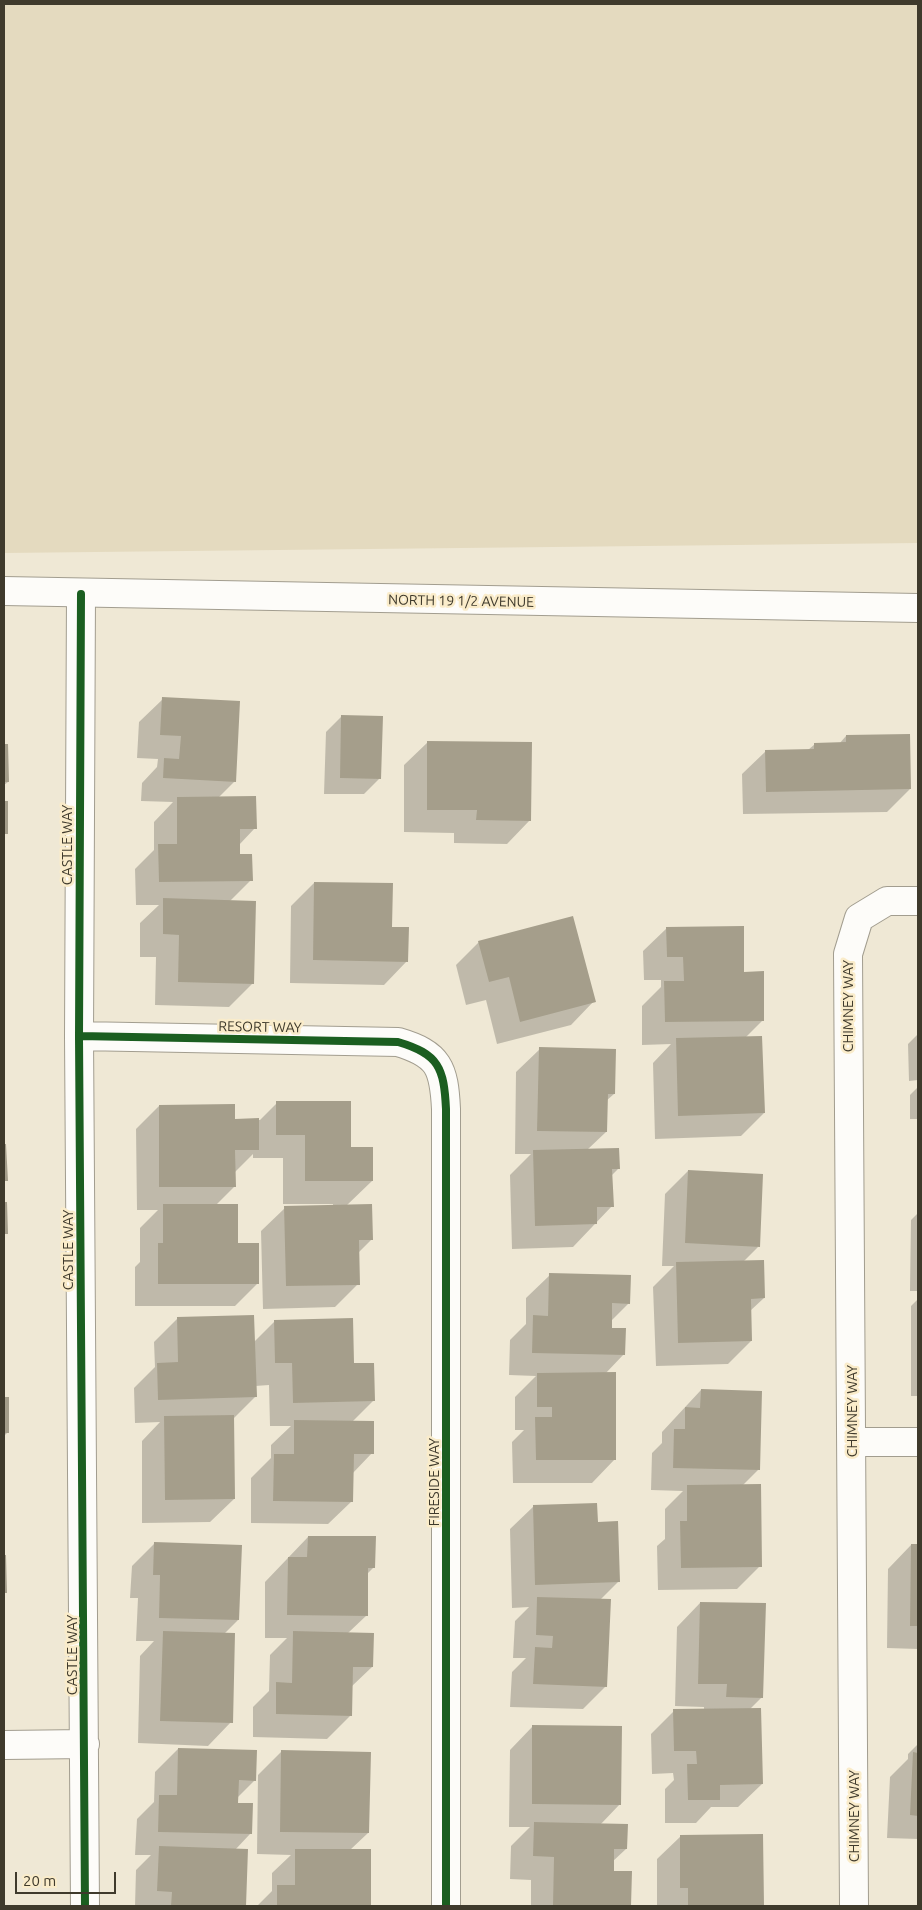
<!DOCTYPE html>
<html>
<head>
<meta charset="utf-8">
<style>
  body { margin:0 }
  #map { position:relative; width:922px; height:1910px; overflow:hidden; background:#efe8d5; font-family:Ubuntu,sans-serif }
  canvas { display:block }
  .frame { position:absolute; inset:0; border:5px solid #3f3a2c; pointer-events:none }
  .scale { position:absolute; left:15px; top:1872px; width:101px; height:22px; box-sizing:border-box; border:2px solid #3f3a2c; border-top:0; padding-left:6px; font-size:15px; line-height:18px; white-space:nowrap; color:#3f3a2c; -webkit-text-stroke:4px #faecca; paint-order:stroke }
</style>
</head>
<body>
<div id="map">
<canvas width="922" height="1910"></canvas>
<div class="frame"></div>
<div class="scale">20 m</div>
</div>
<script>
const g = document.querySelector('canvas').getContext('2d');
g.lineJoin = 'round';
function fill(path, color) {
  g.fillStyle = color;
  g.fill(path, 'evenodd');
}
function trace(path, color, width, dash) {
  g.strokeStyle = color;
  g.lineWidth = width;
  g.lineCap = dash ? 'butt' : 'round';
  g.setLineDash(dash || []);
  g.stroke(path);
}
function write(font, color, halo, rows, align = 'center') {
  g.font = font + ' Ubuntu,sans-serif';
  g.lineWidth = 5;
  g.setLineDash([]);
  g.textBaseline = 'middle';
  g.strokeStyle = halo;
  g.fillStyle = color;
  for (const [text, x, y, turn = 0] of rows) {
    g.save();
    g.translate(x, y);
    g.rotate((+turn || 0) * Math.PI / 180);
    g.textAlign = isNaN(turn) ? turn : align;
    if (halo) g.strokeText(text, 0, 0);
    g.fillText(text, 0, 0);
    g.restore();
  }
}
const green = new Path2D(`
  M 4,4 L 918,4 L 918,543 L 4,553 Z`);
const shadow = new Path2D(`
  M 163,699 L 235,781 L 218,798 L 255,828 L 239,845 L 239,855 L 251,880 L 230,901 L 253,983 L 229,1007 L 155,1005 L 156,957 L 140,957 L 140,923 L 159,905 L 136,905 L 135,869 L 154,850 L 154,822 L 173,802 L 141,801 L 142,783 L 157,767 L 158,759 L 137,758 L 139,722 Z
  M 342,716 L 380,778 L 364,794 L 324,794 L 326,732 Z
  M 846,736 L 910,789 L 887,812 L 743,814 L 742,774 L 766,751 L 808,750 L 815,744 L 839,744 Z
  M 428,742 L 530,820 L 507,844 L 454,843 L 454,833 L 404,832 L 404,765 Z
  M 4,745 L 7,745 L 8,782 L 4,785 Z
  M 314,883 L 407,961 L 384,985 L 290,983 L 291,906 Z
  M 667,928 L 743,973 L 763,1020 L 746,1037 L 764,1113 L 741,1136 L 655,1139 L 653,1063 L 671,1044 L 642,1045 L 642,1006 L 661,987 L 661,980 L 644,980 L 643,951 Z
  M 479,942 L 594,1001 L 571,1025 L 497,1044 L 486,1000 L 466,1005 L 456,965 Z
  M 918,1034 L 918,1080 L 909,1081 L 908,1044 Z
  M 540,1049 L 614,1094 L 606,1101 L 606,1132 L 587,1150 L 618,1169 L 611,1176 L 612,1206 L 573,1247 L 512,1249 L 510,1175 L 531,1154 L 515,1154 L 516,1072 Z
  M 918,1087 L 918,1119 L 910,1119 L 910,1095 Z
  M 277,1103 L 350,1149 L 372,1181 L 346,1206 L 372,1239 L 358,1253 L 358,1284 L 335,1307 L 263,1309 L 261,1231 L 285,1208 L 333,1207 L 333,1204 L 283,1204 L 283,1158 L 253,1158 L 253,1154 L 234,1173 L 235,1186 L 216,1205 L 258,1283 L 235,1306 L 135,1306 L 135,1267 L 140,1262 L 140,1228 L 158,1210 L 137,1210 L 136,1129 L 159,1106 L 234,1120 L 260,1120 Z
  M 688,1171 L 758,1247 L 743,1262 L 764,1298 L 750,1311 L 751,1341 L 728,1364 L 656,1366 L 653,1287 L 674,1266 L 662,1266 L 665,1194 Z
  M 918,1213 L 918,1291 L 910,1291 L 911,1220 Z
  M 550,1275 L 629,1303 L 611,1321 L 611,1329 L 624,1354 L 605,1374 L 615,1459 L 592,1483 L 513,1483 L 512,1442 L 524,1430 L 515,1430 L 515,1397 L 536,1376 L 509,1375 L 510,1340 L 526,1324 L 526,1298 Z
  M 918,1299 L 918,1396 L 911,1396 L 911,1306 Z
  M 178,1318 L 254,1342 L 275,1321 L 353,1365 L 373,1401 L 352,1422 L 372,1453 L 352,1474 L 352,1501 L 328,1524 L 251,1523 L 251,1478 L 271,1458 L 271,1445 L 291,1426 L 270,1426 L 269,1385 L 255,1386 L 255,1397 L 233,1419 L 234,1499 L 210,1522 L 142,1523 L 142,1441 L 160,1422 L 135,1423 L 134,1388 L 155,1367 L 154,1342 Z
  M 701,1390 L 758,1470 L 742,1486 L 760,1566 L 737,1589 L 658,1590 L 657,1546 L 665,1539 L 665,1509 L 683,1491 L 651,1490 L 652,1453 L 662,1443 L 662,1432 Z
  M 4,1398 L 8,1398 L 8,1432 L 4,1436 Z
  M 534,1506 L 597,1523 L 618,1582 L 600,1600 L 606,1686 L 583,1709 L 510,1707 L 512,1672 L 526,1658 L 513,1658 L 515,1621 L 529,1607 L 512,1608 L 510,1529 Z
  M 308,1537 L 374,1567 L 367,1574 L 367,1615 L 348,1633 L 372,1667 L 351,1687 L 350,1716 L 327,1739 L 253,1737 L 253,1707 L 269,1691 L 270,1655 L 287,1638 L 265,1638 L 265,1582 Z
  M 155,1543 L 238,1620 L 224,1634 L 231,1722 L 208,1746 L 138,1743 L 140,1656 L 154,1641 L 136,1641 L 138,1598 L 130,1598 L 132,1566 Z
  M 911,1545 L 918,1545 L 918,1649 L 887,1648 L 888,1569 Z
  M 700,1603 L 762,1697 L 750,1709 L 762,1784 L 738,1807 L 711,1807 L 696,1823 L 665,1823 L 665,1789 L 674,1780 L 673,1773 L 652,1774 L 651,1734 L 674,1711 L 704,1710 L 704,1707 L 675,1706 L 677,1627 Z
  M 533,1726 L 620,1804 L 600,1825 L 626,1849 L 612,1862 L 612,1872 L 631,1872 L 630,1906 L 531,1906 L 531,1880 L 510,1879 L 511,1846 L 530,1827 L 509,1827 L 510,1750 Z
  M 918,1744 L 918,1839 L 887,1838 L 890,1777 L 908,1759 L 908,1754 Z
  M 178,1749 L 255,1780 L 237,1798 L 237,1804 L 250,1834 L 235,1850 L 247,1850 L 245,1906 L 135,1906 L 136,1870 L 151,1855 L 135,1855 L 137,1819 L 154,1802 L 155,1772 Z
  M 282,1751 L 368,1833 L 350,1850 L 370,1850 L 369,1906 L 257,1906 L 272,1891 L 272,1873 L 291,1855 L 257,1854 L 258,1775 Z
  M 762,1835 L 763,1906 L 657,1906 L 657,1859 L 681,1836 Z`);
const building = new Path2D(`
  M 162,697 L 240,701 L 236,782 L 163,778 L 164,758 L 179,759 L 181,736 L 160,735 Z
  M 341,715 L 383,716 L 381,779 L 340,778 Z
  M 910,734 L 911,789 L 766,792 L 765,750 L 814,749 L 814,743 L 846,742 L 846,735 Z
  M 427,741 L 532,742 L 531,821 L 476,820 L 477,810 L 427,810 Z
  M 4,744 L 8,744 L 9,782 L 4,782 Z
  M 256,796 L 257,829 L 240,829 L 240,854 L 252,854 L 253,881 L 159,882 L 158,844 L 177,844 L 177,797 Z
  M 4,801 L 8,801 L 8,834 L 4,834 Z
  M 314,882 L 393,883 L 392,927 L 409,927 L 408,962 L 313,960 Z
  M 163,898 L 256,901 L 254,984 L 178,982 L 179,935 L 163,934 Z
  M 573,916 L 596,1002 L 520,1022 L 509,977 L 489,982 L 478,941 Z
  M 744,926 L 744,972 L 764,971 L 764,1021 L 665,1022 L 664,981 L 684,981 L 683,957 L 667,957 L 666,927 Z
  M 762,1036 L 765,1113 L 678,1116 L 676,1038 Z
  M 539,1047 L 616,1049 L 615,1094 L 608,1094 L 607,1132 L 537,1131 Z
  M 276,1101 L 351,1101 L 351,1147 L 373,1147 L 373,1181 L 305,1181 L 305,1135 L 276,1135 Z
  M 235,1104 L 235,1119 L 259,1118 L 259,1150 L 235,1150 L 236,1187 L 159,1187 L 159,1105 Z
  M 4,1144 L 6,1144 L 8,1181 L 4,1181 Z
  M 619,1148 L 620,1169 L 612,1169 L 614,1207 L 597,1207 L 597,1224 L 535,1226 L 533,1150 Z
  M 688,1170 L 763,1174 L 760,1247 L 685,1243 Z
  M 4,1202 L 7,1202 L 8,1234 L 4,1234 Z
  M 163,1204 L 238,1204 L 238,1243 L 259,1243 L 259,1284 L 158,1284 L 158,1243 L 163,1243 Z
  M 372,1204 L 373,1240 L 359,1240 L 360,1285 L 286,1286 L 284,1206 Z
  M 764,1260 L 765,1298 L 751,1299 L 752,1341 L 678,1343 L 676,1262 Z
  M 549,1273 L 631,1275 L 630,1304 L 612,1303 L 612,1328 L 626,1328 L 625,1355 L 532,1353 L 533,1315 L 548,1316 Z
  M 254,1315 L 257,1397 L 158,1400 L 157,1363 L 178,1362 L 177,1317 Z
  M 353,1318 L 354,1363 L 374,1363 L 375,1401 L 293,1403 L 292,1363 L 275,1363 L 274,1320 Z
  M 616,1372 L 616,1460 L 536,1460 L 535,1417 L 552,1417 L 552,1407 L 537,1407 L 537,1373 Z
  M 701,1389 L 762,1391 L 760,1470 L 673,1468 L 674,1429 L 685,1429 L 685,1407 L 700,1408 Z
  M 4,1397 L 9,1397 L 9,1433 L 4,1433 Z
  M 234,1415 L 235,1499 L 165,1500 L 164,1416 Z
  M 294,1420 L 374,1421 L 374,1454 L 354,1454 L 353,1502 L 273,1501 L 274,1454 L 294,1454 Z
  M 761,1484 L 762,1567 L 681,1568 L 680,1521 L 687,1521 L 687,1485 Z
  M 597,1503 L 598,1522 L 618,1521 L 620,1582 L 535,1585 L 533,1505 Z
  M 308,1536 L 376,1536 L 375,1568 L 368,1568 L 368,1616 L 287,1615 L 288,1557 L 307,1557 Z
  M 154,1542 L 242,1545 L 239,1620 L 159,1618 L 160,1575 L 153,1575 Z
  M 911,1544 L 918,1544 L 918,1626 L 910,1626 Z
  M 4,1555 L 6,1555 L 7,1593 L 4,1593 Z
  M 537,1597 L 611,1599 L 607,1687 L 533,1684 L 535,1647 L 552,1648 L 553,1636 L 536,1635 Z
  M 700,1602 L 766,1603 L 763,1698 L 726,1697 L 727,1684 L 698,1684 Z
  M 163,1631 L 235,1633 L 233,1723 L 160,1721 Z
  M 293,1631 L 374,1633 L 373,1667 L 353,1667 L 352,1716 L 276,1714 L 276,1682 L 292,1683 Z
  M 761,1708 L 763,1784 L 720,1785 L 720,1800 L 688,1800 L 687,1764 L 697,1764 L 696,1751 L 674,1751 L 673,1709 Z
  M 532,1725 L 622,1726 L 621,1805 L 532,1804 Z
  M 178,1748 L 257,1750 L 256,1781 L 239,1780 L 238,1803 L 253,1803 L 252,1834 L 158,1832 L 159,1795 L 177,1795 Z
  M 281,1750 L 371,1752 L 369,1833 L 280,1832 Z
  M 913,1752 L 918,1753 L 918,1816 L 910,1815 Z
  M 534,1822 L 628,1824 L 627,1849 L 614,1849 L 614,1871 L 632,1871 L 631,1906 L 553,1905 L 554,1857 L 533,1856 Z
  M 763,1834 L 764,1906 L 688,1906 L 688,1888 L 680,1888 L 680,1835 Z
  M 159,1846 L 248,1849 L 246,1906 L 171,1906 L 172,1892 L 157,1891 Z
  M 295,1849 L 371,1849 L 371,1906 L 277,1906 L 277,1885 L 295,1885 Z`);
const minor = new Path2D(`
  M 81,594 L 79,1036 L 85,1906
  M 79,1036 L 398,1042 C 439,1054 444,1068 446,1109 L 446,1906
  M 852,1442 L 918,1442
  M 4,1745 L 85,1744
  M 854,1906 L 848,954 L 859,918 L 887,901 L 918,901`);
const secondary = new Path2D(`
  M 4,591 L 918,608`);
const cycleway = new Path2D(`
  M 81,594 L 79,1036 L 85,1906
  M 79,1036 L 398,1042 C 439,1054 444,1068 446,1109 L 446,1906`);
const streetNames = [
  ["NORTH 19 1/2 AVENUE",461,601,1],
  ["CASTLE WAY",67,845,-90],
  ["CHIMNEY WAY",848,1006,-90],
  ["RESORT WAY",260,1027,1],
  ["CASTLE WAY",68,1250,-90],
  ["CHIMNEY WAY",852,1411,-90],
  ["FIRESIDE WAY",434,1482,-90],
  ["CASTLE WAY",72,1655,-90],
  ["CHIMNEY WAY",854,1816,-90]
];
fill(green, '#e4dabf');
fill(shadow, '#0003');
fill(building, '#a59e8b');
trace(minor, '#a29d8f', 30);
trace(secondary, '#a29d8f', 30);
trace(minor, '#fdfcf9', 28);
trace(secondary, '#fdfcf9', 28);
trace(cycleway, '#1b5e20', 8);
write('14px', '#3f3a2c', '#faecca', streetNames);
</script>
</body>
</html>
